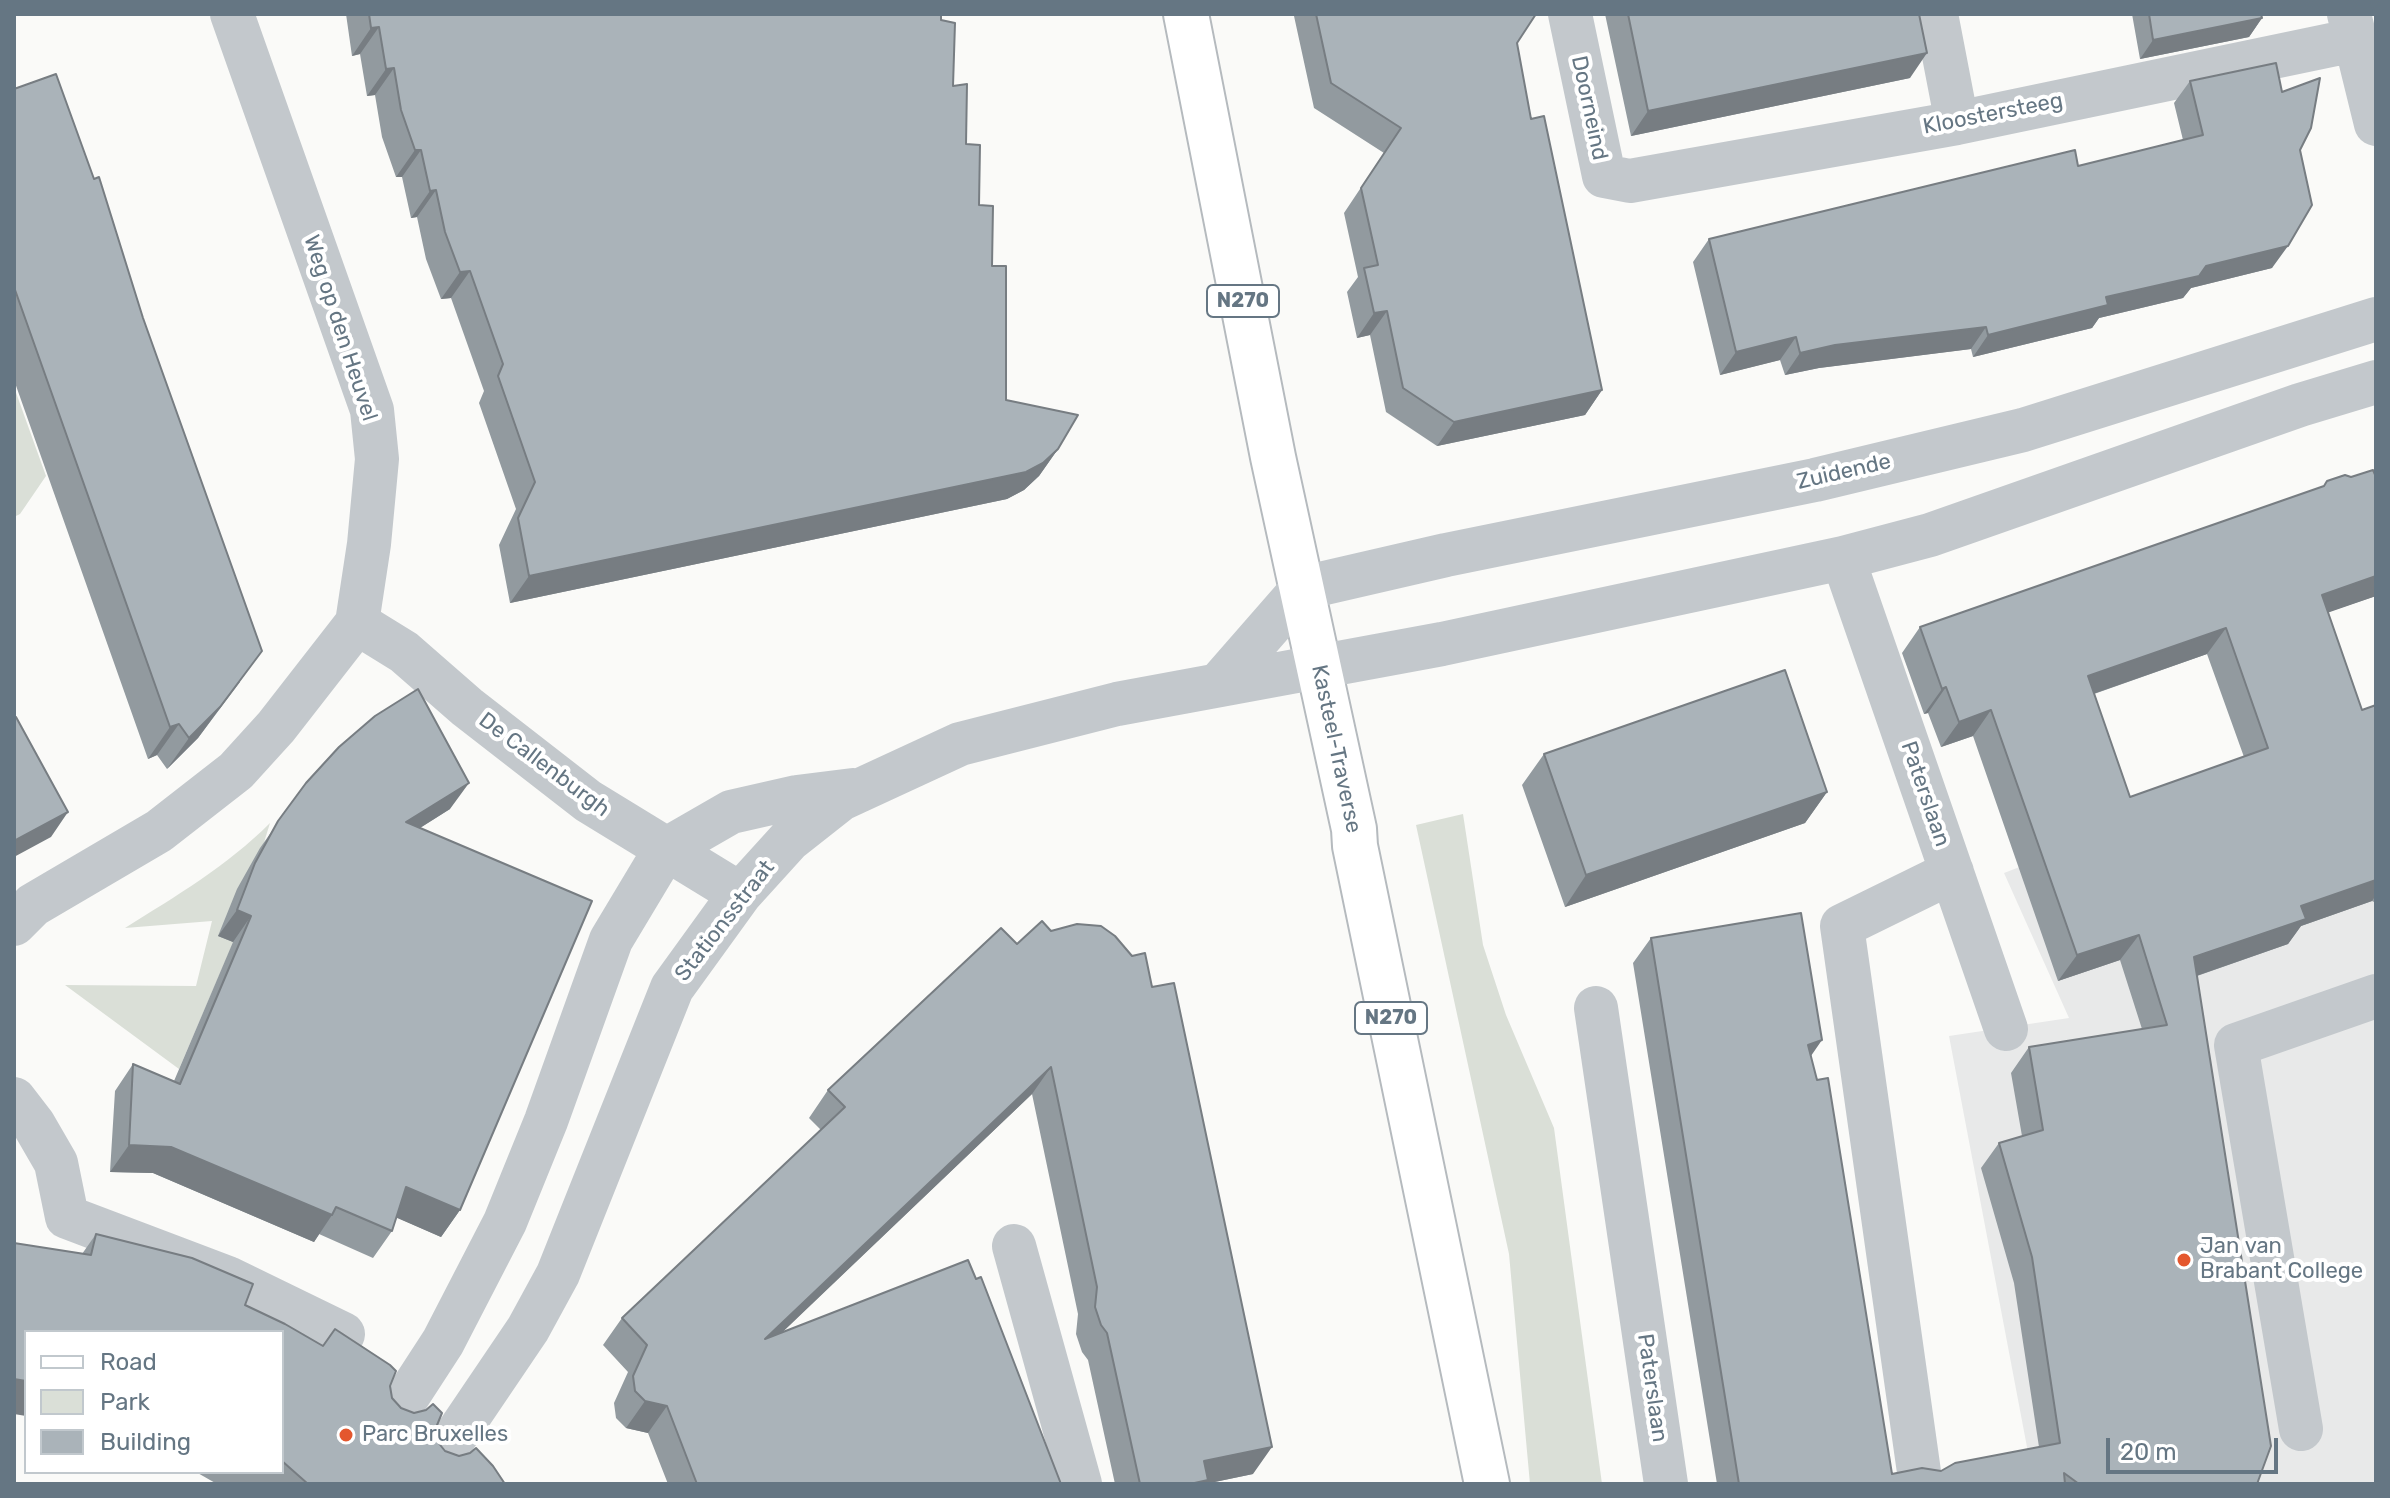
<!DOCTYPE html>
<html>
<head>
<meta charset="utf-8">
<style>
  body { margin:0 }
  #map { position:relative; width:2390px; height:1498px; overflow:hidden; background:#fafaf8; font-family:Rubik,sans-serif }
  canvas { display:block }
  .frame { position:absolute; inset:0; border:16px solid #657683; pointer-events:none }
  .legend { position:absolute; left:24px; top:1330px; width:260px; height:144px; box-sizing:border-box; background:#fff; border:2px solid #c1c8cd; margin:0; padding:10px 14px; list-style:none; font-size:24px; color:#657683 }
  .legend li { display:flex; align-items:center; gap:16px; height:40px }
  .legend b { width:40px; border:2px solid #c1c8cd }
  .scale { position:absolute; left:2106px; top:1438px; width:172px; height:36px; box-sizing:border-box; border:4px solid #657683; border-top:0; padding-left:10px; font-size:24px; line-height:28px; white-space:nowrap; color:#657683; -webkit-text-stroke:6px #fff; paint-order:stroke }
</style>
</head>
<body>
<div id="map">
<canvas width="2390" height="1498"></canvas>
<div class="frame"></div>
<ul class="legend">
<li><b style="height:10px;background:#fff"></b>Road</li>
<li><b style="height:22px;background:#dadfd7"></b>Park</li>
<li><b style="height:22px;background:#aab3b9"></b>Building</li>
</ul>
<div class="scale">20 m</div>
</div>
<script>
const g = document.querySelector('canvas').getContext('2d');
g.lineJoin = 'round';
function fill(path, color) {
  g.fillStyle = color;
  g.fill(path, 'evenodd');
}
function trace(path, color, width, dash) {
  g.strokeStyle = color;
  g.lineWidth = width;
  g.lineCap = dash ? 'butt' : 'round';
  g.setLineDash(dash || []);
  g.stroke(path);
}
function write(font, color, halo, rows, align = 'center') {
  g.font = font + ' Rubik,sans-serif';
  g.lineWidth = 8;
  g.setLineDash([]);
  g.textBaseline = 'middle';
  g.strokeStyle = halo;
  g.fillStyle = color;
  for (const [text, x, y, turn = 0] of rows) {
    g.save();
    g.translate(x, y);
    g.rotate((+turn || 0) * Math.PI / 180);
    g.textAlign = isNaN(turn) ? turn : align;
    if (halo) g.strokeText(text, 0, 0);
    g.fillText(text, 0, 0);
    g.restore();
  }
}
const built = new Path2D(`
  M 2376,730 L 2376,1484 L 2034,1484 L 1949,1036 L 2069,1018 L 2004,873 Z`);
const green = new Path2D(`
  M 14,387 L 46,476 L 20,514 L 14,517 Z
  M 1463,814 L 1483,945 L 1506,1015 L 1554,1128 L 1602,1484 L 1530,1484 L 1509,1254 L 1416,825 Z
  M 270,823 L 233,943 L 179,1069 L 65,985 L 196,986 L 212,921 L 125,928 C 176,896 227,866 270,823 Z`);
const minor = new Path2D(`
  M 1570,14 L 1604,176 L 1630,181 L 1957,123 L 2355,40
  M 1936,14 L 1957,123
  M 2349,14 L 2376,124
  M 1843,558 L 2006,1029
  M 357,623 L 404,652 L 467,707 L 588,801 L 740,894
  M 1220,683 L 1303,588 L 1446,555 L 1815,480 L 2023,430 L 2376,319
  M 14,924 L 33,905 L 159,831 L 236,771 L 276,727 L 357,623 L 369,544 L 377,459 L 372,410 L 232,14
  M 1596,1008 L 1666,1484
  M 14,1099 L 34,1125 L 56,1163 L 67,1217 L 228,1278 L 343,1334
  M 1014,1246 L 1080,1484
  M 393,1419 L 443,1342 L 505,1222 L 546,1121 L 611,940 L 665,850 L 731,812 L 797,797 L 853,790
  M 2301,1429 L 2236,1045 L 2376,996
  M 438,1462 L 528,1329 L 558,1274 L 672,988 L 740,894 L 789,840 L 841,799 L 960,744 L 1117,704 L 1442,644 L 1843,558 L 1930,535 L 2300,405 L 2376,382
  M 1919,1472 L 1842,926 L 1952,872`);
const major = new Path2D(`
  M 1186,14 L 1273,457 L 1354,829 L 1355,846 L 1487,1484`);
const wall = new Path2D(`
  M 346,14 L 941,14 L 941,20 L 953,86 L 992,266 L 1006,400 L 1058,449 L 1039,476 L 1024,490 L 1007,499 L 510,603 L 499,545 L 516,509 L 479,403 L 484,391 L 451,298 L 441,299 L 426,259 L 417,217 L 411,218 L 402,177 L 396,177 L 382,137 L 375,95 L 367,96 L 360,54 L 352,56 Z
  M 1295,14 L 1536,14 L 1517,43 L 1531,119 L 1602,390 L 1585,415 L 1437,446 L 1386,412 L 1370,335 L 1357,338 L 1347,292 L 1358,277 L 1344,213 L 1384,153 L 1314,108 L 1294,16 Z
  M 1605,14 L 1919,14 L 1910,78 L 1631,136 Z
  M 2132,14 L 2261,14 L 2262,18 L 2249,37 L 2140,59 Z
  M 2190,81 L 2282,92 L 2300,150 L 2272,268 L 2191,288 L 2183,298 L 2099,318 L 2092,328 L 1973,357 L 1971,349 L 1819,368 L 1785,375 L 1780,360 L 1720,375 L 1693,262 L 1709,239 L 2078,166 L 2183,140 L 2174,103 Z
  M 14,89 L 240,682 L 198,738 L 167,769 L 157,755 L 148,759 L 14,380 Z
  M 2351,477 L 2376,477 L 2376,596 L 2328,612 L 2362,710 L 2376,705 L 2376,903 L 2372,901 L 2301,926 L 2288,944 L 2197,976 L 2257,1484 L 1717,1484 L 1633,963 L 1651,938 L 1811,1056 L 1892,1474 L 1941,1471 L 2039,1447 L 2014,1283 L 1981,1168 L 1999,1143 L 2022,1136 L 2011,1073 L 2029,1047 L 2142,1029 L 2120,960 L 2058,981 L 1973,736 L 1941,747 L 1928,713 L 1924,714 L 1902,653 L 1920,627 L 2323,487 L 2327,481 ZM 2207,654 L 2244,757 L 2130,797 L 2094,694 Z
  M 1544,754 L 1827,792 L 1805,823 L 1565,907 L 1522,785 Z
  M 306,783 L 450,809 L 420,828 L 460,1210 L 441,1237 L 396,1217 L 392,1231 L 373,1258 L 319,1234 L 314,1242 L 153,1173 L 110,1172 L 115,1091 L 133,1064 L 174,1081 L 233,942 L 218,936 L 237,889 L 260,848 Z
  M 1001,928 L 1253,1474 L 1205,1484 L 1115,1484 L 1088,1360 L 1082,1352 L 1076,1334 L 1078,1314 L 1032,1094 L 781,1333 L 1061,1484 L 668,1484 L 648,1433 L 626,1428 L 616,1418 L 614,1403 L 628,1372 L 603,1345 L 622,1318 L 821,1130 L 809,1118 L 828,1090 Z
  M 96,1234 L 245,1305 L 390,1386 L 392,1398 L 401,1408 L 435,1430 L 437,1441 L 445,1451 L 505,1484 L 217,1484 L 196,1472 L 282,1472 L 282,1332 L 82,1254 Z`);
const shadedWall = new Path2D(`
  M 2262,18 L 2249,37 L 2140,59 L 2153,40 Z
  M 379,27 L 360,54 L 352,56 L 371,28 Z
  M 1927,53 L 1910,78 L 1631,136 L 1648,111 Z
  M 394,68 L 375,95 L 367,96 L 386,69 Z
  M 415,150 L 421,150 L 402,177 L 396,177 Z
  M 436,190 L 417,217 L 411,218 L 430,191 Z
  M 2288,246 L 2272,268 L 2191,288 L 2183,298 L 2099,318 L 2092,328 L 1973,357 L 1988,335 L 2206,266 Z
  M 470,271 L 451,298 L 441,299 L 460,272 Z
  M 1387,311 L 1370,335 L 1357,338 L 1374,313 Z
  M 1986,327 L 1971,349 L 1819,368 L 1785,375 L 1800,353 L 1835,345 Z
  M 1796,337 L 1780,360 L 1720,375 L 1736,352 Z
  M 1602,390 L 1585,415 L 1437,446 L 1454,422 Z
  M 1058,449 L 1039,476 L 1024,490 L 1007,499 L 510,603 L 529,576 Z
  M 2376,576 L 2376,596 L 2304,621 L 2322,595 Z
  M 2226,628 L 2207,654 L 2070,702 L 2088,676 Z
  M 262,651 L 198,738 L 167,769 L 189,738 Z
  M 1946,687 L 1928,713 L 1924,714 L 1942,689 Z
  M 1991,710 L 1973,736 L 1941,747 L 1959,722 Z
  M 179,724 L 157,755 L 148,759 L 170,727 Z
  M 469,783 L 450,809 L 388,848 L 406,822 Z
  M 1827,792 L 1805,823 L 1565,907 L 1586,875 Z
  M 68,812 L 51,837 L 14,857 L 14,841 Z
  M 2376,880 L 2376,895 L 2372,901 L 2301,926 L 2288,944 L 2176,983 L 2194,957 L 2301,906 Z
  M 237,910 L 251,916 L 233,942 L 218,936 Z
  M 2139,935 L 2120,960 L 2058,981 L 2077,955 Z
  M 1822,1040 L 1804,1066 L 1808,1045 Z
  M 1051,1067 L 1032,1094 L 746,1367 L 765,1339 Z
  M 129,1145 L 171,1147 L 332,1215 L 314,1242 L 153,1173 L 110,1172 Z
  M 406,1187 L 460,1210 L 441,1237 L 388,1214 Z
  M 14,1379 L 26,1381 L 26,1416 L 14,1414 Z
  M 645,1401 L 667,1406 L 648,1433 L 626,1428 Z
  M 1272,1447 L 1253,1474 L 1205,1484 L 1187,1484 L 1204,1461 Z`);
const building = new Path2D(`
  M 369,14 L 941,14 L 941,20 L 955,23 L 953,86 L 967,84 L 966,144 L 980,145 L 979,205 L 993,206 L 992,266 L 1006,266 L 1006,400 L 1078,415 L 1058,449 L 1043,463 L 1026,472 L 529,576 L 518,518 L 535,482 L 498,376 L 503,364 L 470,271 L 460,272 L 445,232 L 436,190 L 430,191 L 421,150 L 415,150 L 401,110 L 394,68 L 386,69 L 379,27 L 371,28 Z
  M 1316,14 L 1536,14 L 1517,43 L 1531,119 L 1544,116 L 1602,390 L 1454,422 L 1403,388 L 1387,311 L 1374,313 L 1364,268 L 1378,265 L 1361,188 L 1401,128 L 1331,83 Z
  M 1628,14 L 1919,14 L 1927,53 L 1648,111 Z
  M 2149,14 L 2261,14 L 2262,18 L 2153,40 Z
  M 2276,63 L 2282,92 L 2320,78 L 2311,128 L 2300,150 L 2312,205 L 2288,246 L 2206,266 L 2199,276 L 2106,297 L 2108,305 L 1988,335 L 1986,327 L 1835,345 L 1800,353 L 1796,337 L 1736,352 L 1709,239 L 2075,150 L 2078,166 L 2203,135 L 2190,81 Z
  M 56,74 L 94,179 L 99,177 L 143,318 L 262,651 L 220,707 L 189,738 L 179,724 L 170,727 L 14,287 L 14,89 Z
  M 2373,470 L 2376,477 L 2376,576 L 2322,595 L 2362,710 L 2376,705 L 2376,880 L 2301,906 L 2306,919 L 2194,957 L 2271,1446 L 2257,1484 L 2079,1484 L 2064,1473 L 2065,1484 L 1739,1484 L 1651,938 L 1801,913 L 1822,1040 L 1808,1045 L 1817,1080 L 1828,1078 L 1892,1474 L 1922,1468 L 1941,1471 L 1955,1463 L 2060,1443 L 2032,1257 L 1999,1143 L 2043,1130 L 2029,1047 L 2167,1025 L 2139,935 L 2077,955 L 1991,710 L 1959,722 L 1946,687 L 1942,689 L 1920,627 L 2324,486 L 2327,481 L 2345,475 L 2351,477 ZM 2226,628 L 2268,748 L 2130,797 L 2088,676 Z
  M 1785,670 L 1827,792 L 1586,875 L 1544,754 Z
  M 418,689 L 469,783 L 406,822 L 592,901 L 460,1210 L 406,1187 L 392,1231 L 336,1207 L 332,1215 L 171,1147 L 129,1145 L 133,1064 L 180,1084 L 251,916 L 237,910 L 255,863 L 278,821 L 306,783 L 339,747 L 375,716 Z
  M 16,717 L 68,812 L 14,841 L 14,719 Z
  M 1042,921 L 1051,931 L 1077,924 L 1101,926 L 1115,936 L 1132,956 L 1145,953 L 1152,987 L 1174,983 L 1272,1447 L 1204,1461 L 1208,1480 L 1190,1484 L 1140,1484 L 1107,1333 L 1101,1325 L 1095,1307 L 1097,1287 L 1051,1067 L 765,1339 L 968,1260 L 976,1279 L 981,1277 L 1061,1484 L 697,1484 L 667,1406 L 645,1401 L 635,1391 L 633,1376 L 647,1345 L 622,1318 L 845,1107 L 828,1090 L 1001,928 L 1017,944 Z
  M 96,1234 L 192,1258 L 253,1284 L 245,1305 L 285,1324 L 323,1346 L 335,1329 L 390,1365 L 396,1371 L 390,1386 L 392,1398 L 401,1408 L 414,1413 L 426,1410 L 433,1404 L 442,1413 L 435,1430 L 437,1441 L 445,1451 L 459,1456 L 470,1453 L 476,1448 L 493,1466 L 505,1484 L 308,1484 L 282,1461 L 282,1332 L 26,1332 L 26,1381 L 14,1379 L 14,1243 L 91,1255 Z`);
const markers = [
  [2184,1260,8,"#e4572e"],
  [346,1435,8,"#e4572e"]
];
const shields = [
  [1243,301,72],
  [1391,1018,72]
];
const shieldNames = [
  ["N270",1243,301],
  ["N270",1391,1018]
];
const streetNames = [
  ["Doorneind",1589,108,78],
  ["Kloostersteeg",1993,114,-11],
  ["Weg op den Heuvel",340,328,72],
  ["Zuidende",1844,472,-13],
  ["Kasteel-Traverse",1336,749,78],
  ["De Callenburgh",544,765,37],
  ["Paterslaan",1925,794,71],
  ["Stationsstraat",725,921,-52],
  ["Paterslaan",1652,1388,82]
];
const poiNames = [
  ["Jan van",2200,1247],
  ["Brabant College",2200,1272],
  ["Parc Bruxelles",362,1435]
];
fill(built, '#e8e9e9');
fill(green, '#dadfd7');
trace(major, '#b5babe', 48);
trace(minor, '#c3c8cc', 44);
trace(major, '#fff', 44);
fill(wall, '#929a9f');
fill(shadedWall, '#777d82');
fill(building, '#aab3b9');
trace(building, '#777d82', 2);
for (const [x, y, r, color] of markers) {
  const dot = new Path2D();
  dot.arc(x, y, r, 0, 2 * Math.PI);
  g.fillStyle = color;
  g.fill(dot);
  trace(dot, '#fff', 3);
}
for (const [x, y, w] of shields) {
  const box = new Path2D();
  box.roundRect(x - w / 2, y - 16, w, 32, 6);
  g.fillStyle = '#fff';
  g.fill(box);
  trace(box, '#657683', 2);
}
write('bold 20px', '#657683', null, shieldNames);
write('22px', '#657683', '#fff', streetNames);
write('22px', '#657683', '#fff', poiNames, 'left');
</script>
</body>
</html>
